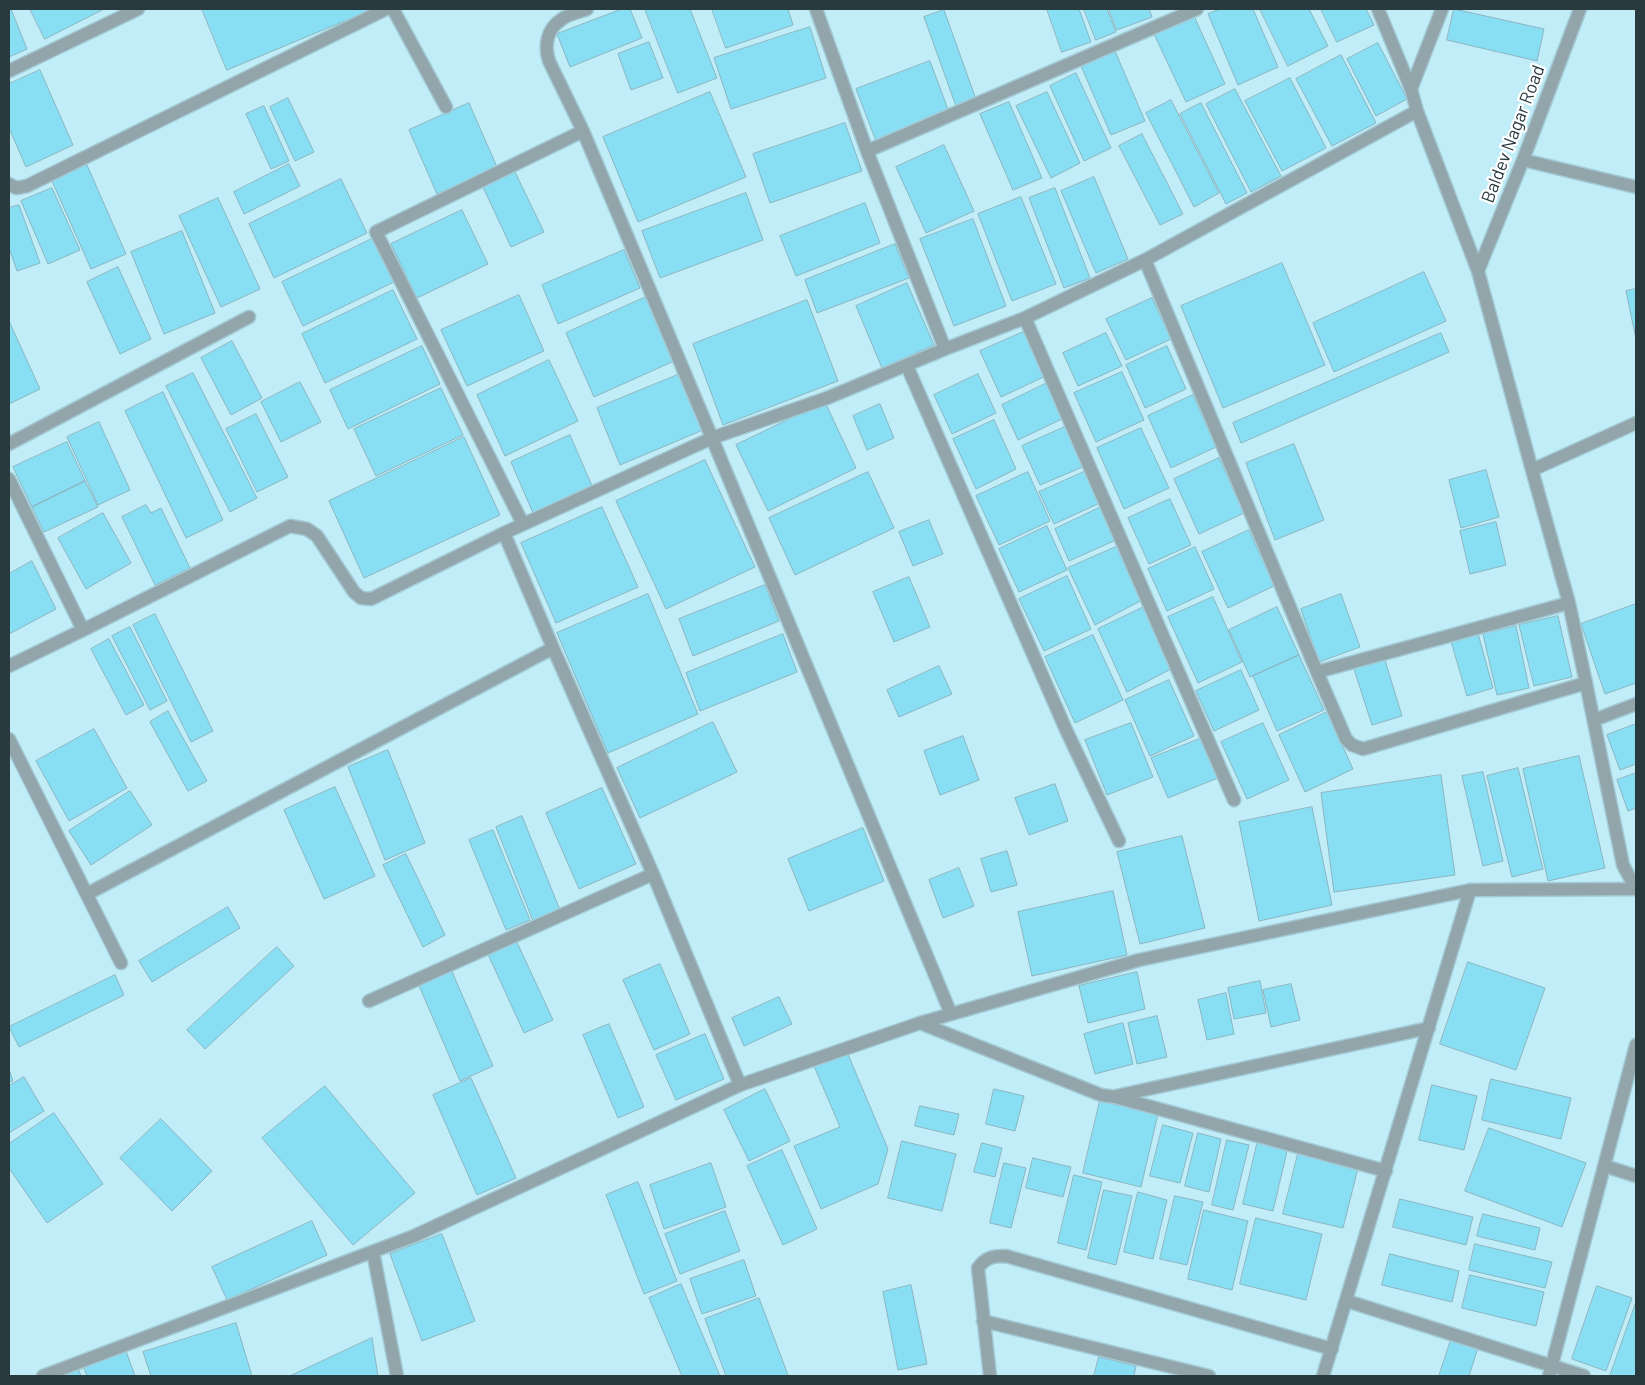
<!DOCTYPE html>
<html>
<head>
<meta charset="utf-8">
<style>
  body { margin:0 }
  #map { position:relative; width:1645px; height:1385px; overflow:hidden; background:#c1edf9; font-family:Barlow,sans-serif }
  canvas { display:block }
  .frame { position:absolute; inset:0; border:10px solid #283a3e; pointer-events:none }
</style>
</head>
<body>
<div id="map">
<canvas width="1645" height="1385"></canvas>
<div class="frame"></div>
</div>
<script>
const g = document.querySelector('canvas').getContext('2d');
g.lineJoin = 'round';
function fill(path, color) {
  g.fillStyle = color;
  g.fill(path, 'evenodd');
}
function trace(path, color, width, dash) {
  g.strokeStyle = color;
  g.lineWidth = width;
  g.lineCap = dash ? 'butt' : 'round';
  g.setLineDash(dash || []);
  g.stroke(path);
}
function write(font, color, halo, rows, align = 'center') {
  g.font = font + ' Barlow,sans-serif';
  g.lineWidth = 4.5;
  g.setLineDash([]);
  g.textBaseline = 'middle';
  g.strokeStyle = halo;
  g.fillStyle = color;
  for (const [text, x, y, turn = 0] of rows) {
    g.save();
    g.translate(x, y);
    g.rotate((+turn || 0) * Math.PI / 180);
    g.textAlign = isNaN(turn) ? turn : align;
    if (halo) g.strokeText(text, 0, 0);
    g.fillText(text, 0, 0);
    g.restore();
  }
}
const building = new Path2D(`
  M 9,9 L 11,9 L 27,49 L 9,57 Z
  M 30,9 L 104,9 L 45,39 Z
  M 202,9 L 370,9 L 371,10 L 227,70 Z
  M 622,9 L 630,9 L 642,38 L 570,67 L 557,34 Z
  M 645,9 L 690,9 L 717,78 L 678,93 Z
  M 712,9 L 788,9 L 793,25 L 726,48 Z
  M 1047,9 L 1079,9 L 1091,42 L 1062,52 Z
  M 1084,9 L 1107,9 L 1116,32 L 1096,40 Z
  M 1109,9 L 1149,9 L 1152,17 L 1117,30 Z
  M 1221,9 L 1253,9 L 1278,67 L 1238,85 L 1208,14 Z
  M 1260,9 L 1309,9 L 1328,46 L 1288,66 Z
  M 1321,9 L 1366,9 L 1374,25 L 1337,42 Z
  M 1454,9 L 1544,29 L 1537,61 L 1447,40 Z
  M 944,10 L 977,102 L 957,109 L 924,17 Z
  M 1194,16 L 1225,84 L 1186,102 L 1154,34 Z
  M 810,27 L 826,78 L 731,109 L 714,58 Z
  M 649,42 L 663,78 L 631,90 L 618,54 Z
  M 1378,43 L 1407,99 L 1376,116 L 1347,59 Z
  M 1115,51 L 1145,121 L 1111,135 L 1081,66 Z
  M 1341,55 L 1376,123 L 1332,146 L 1296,79 Z
  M 930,61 L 949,112 L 876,141 L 856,89 Z
  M 40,70 L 73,145 L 26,167 L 9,128 L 9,84 Z
  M 1076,73 L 1111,148 L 1084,161 L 1050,86 Z
  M 1290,78 L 1326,148 L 1282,171 L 1245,101 Z
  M 1235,89 L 1281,176 L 1251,192 L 1206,104 Z
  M 710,92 L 746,177 L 638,222 L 603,137 Z
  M 1047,92 L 1080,163 L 1051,178 L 1016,106 Z
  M 288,98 L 314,152 L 295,161 L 270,107 Z
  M 1171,100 L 1219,193 L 1194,207 L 1146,113 Z
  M 1009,102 L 1042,178 L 1013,190 L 980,114 Z
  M 469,103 L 497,167 L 437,194 L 409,130 Z
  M 1201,103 L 1247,193 L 1226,204 L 1180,114 Z
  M 264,106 L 289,161 L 271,169 L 246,114 Z
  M 845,123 L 862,171 L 770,203 L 753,154 Z
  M 1142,134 L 1183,214 L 1160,225 L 1119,146 Z
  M 944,145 L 974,211 L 926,233 L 896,167 Z
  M 289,164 L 300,186 L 244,214 L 234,192 Z
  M 87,165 L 126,254 L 91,269 L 52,181 Z
  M 515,172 L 544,232 L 511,247 L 483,187 Z
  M 1094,177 L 1128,259 L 1096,273 L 1061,191 Z
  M 341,179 L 367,233 L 274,278 L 249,224 Z
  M 52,188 L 80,250 L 48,264 L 21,201 Z
  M 1055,188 L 1090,278 L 1064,288 L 1029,198 Z
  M 746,193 L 763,240 L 660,278 L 642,231 Z
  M 1021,197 L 1056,284 L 1012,301 L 978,214 Z
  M 218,198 L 260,289 L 221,307 L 179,216 Z
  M 865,203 L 880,243 L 796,276 L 780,236 Z
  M 19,205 L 40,263 L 17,271 L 9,248 L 9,208 Z
  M 462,210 L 488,264 L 417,298 L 391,244 Z
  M 973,219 L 1006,306 L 954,326 L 920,239 Z
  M 182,231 L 215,313 L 164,334 L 131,252 Z
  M 374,238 L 394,282 L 303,326 L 282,282 Z
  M 895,244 L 909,278 L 817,313 L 805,280 Z
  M 624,250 L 640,288 L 558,324 L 542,285 Z
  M 1282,263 L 1325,365 L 1223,408 L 1181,306 Z
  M 118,267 L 151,339 L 120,354 L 87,282 Z
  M 1424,272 L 1446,321 L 1334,372 L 1313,323 Z
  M 907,283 L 934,345 L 882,368 L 856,306 Z
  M 1636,289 L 1636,339 L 1626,291 Z
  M 393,290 L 417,339 L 325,383 L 302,334 Z
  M 519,295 L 544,351 L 467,386 L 441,330 Z
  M 646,297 L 674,361 L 594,397 L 566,333 Z
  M 1152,298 L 1171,339 L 1126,360 L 1106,319 Z
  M 807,300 L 838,381 L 723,425 L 693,344 Z
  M 9,321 L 40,389 L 9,404 Z
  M 1030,329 L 1050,374 L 1001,397 L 980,351 Z
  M 1106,333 L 1122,366 L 1078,386 L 1063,353 Z
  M 1441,333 L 1449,352 L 1241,443 L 1233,423 Z
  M 232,341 L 262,398 L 231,415 L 201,358 Z
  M 422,346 L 440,384 L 348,429 L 330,390 Z
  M 1167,346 L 1186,389 L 1145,408 L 1126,365 Z
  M 549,360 L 578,421 L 505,456 L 477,395 Z
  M 1122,372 L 1144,420 L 1096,442 L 1074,393 Z
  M 193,373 L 257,498 L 230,512 L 166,386 Z
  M 680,374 L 703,430 L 620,465 L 597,408 Z
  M 978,374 L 996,413 L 952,434 L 934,395 Z
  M 300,382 L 321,422 L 281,442 L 261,402 Z
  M 1047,383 L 1064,418 L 1018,440 L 1002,405 Z
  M 441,388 L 463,435 L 376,476 L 354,429 Z
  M 163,392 L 223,520 L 186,538 L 125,411 Z
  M 1193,395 L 1216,447 L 1171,468 L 1148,416 Z
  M 825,402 L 856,468 L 768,511 L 736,445 Z
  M 880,404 L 894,438 L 867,450 L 853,416 Z
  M 256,414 L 288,477 L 257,492 L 226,429 Z
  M 994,420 L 1016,469 L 976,489 L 953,439 Z
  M 99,422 L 130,490 L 98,505 L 67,437 Z
  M 1067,426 L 1085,466 L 1040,485 L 1022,446 Z
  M 1141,428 L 1169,488 L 1124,509 L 1097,448 Z
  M 570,435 L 592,486 L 533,513 L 511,462 Z
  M 464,437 L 500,515 L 364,578 L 329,501 Z
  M 67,442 L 85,481 L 32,507 L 13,467 Z
  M 1294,444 L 1324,520 L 1275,540 L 1246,463 Z
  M 1219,458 L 1244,513 L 1199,534 L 1174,479 Z
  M 705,460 L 755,567 L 666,609 L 616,501 Z
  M 1486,470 L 1499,517 L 1461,528 L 1449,480 Z
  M 1086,471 L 1100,503 L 1054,524 L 1039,492 Z
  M 868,472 L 894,528 L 795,575 L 769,518 Z
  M 1028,472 L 1050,521 L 999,545 L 976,496 Z
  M 85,481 L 98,507 L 44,532 L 32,507 Z
  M 1170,499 L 1191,545 L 1149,564 L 1128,518 Z
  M 146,505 L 151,513 L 161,508 L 190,568 L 155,585 L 122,517 Z
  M 602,507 L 638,587 L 556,623 L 521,543 Z
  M 1101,507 L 1116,540 L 1069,561 L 1055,529 Z
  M 103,513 L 131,563 L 86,589 L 58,538 Z
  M 929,520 L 943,554 L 913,566 L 899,532 Z
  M 1496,522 L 1506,565 L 1470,574 L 1460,531 Z
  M 1047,526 L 1067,570 L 1019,592 L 999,549 Z
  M 1249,530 L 1274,586 L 1228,608 L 1202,552 Z
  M 1118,546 L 1142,600 L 1095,625 L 1068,568 Z
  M 1195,547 L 1214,589 L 1167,611 L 1148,569 Z
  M 32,561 L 56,609 L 9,634 L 9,574 Z
  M 1067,576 L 1091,629 L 1044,651 L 1019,599 Z
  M 909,577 L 930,627 L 894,642 L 873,592 Z
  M 765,585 L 779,621 L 693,656 L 679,619 Z
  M 648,594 L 698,714 L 608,753 L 557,633 Z
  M 1341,594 L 1360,647 L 1319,662 L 1301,609 Z
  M 1213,597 L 1242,662 L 1198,683 L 1168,617 Z
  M 1636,604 L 1636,683 L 1605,694 L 1581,624 Z
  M 1146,606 L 1171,669 L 1127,692 L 1098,629 Z
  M 1277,607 L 1299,655 L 1250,677 L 1229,630 Z
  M 155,614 L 213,731 L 191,742 L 133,625 Z
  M 1558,616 L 1572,677 L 1534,686 L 1519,625 Z
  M 1516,626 L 1529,688 L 1497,695 L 1483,634 Z
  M 130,627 L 167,701 L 150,710 L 112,636 Z
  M 1477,630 L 1493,688 L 1467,696 L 1450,638 Z
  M 783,634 L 797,672 L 700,711 L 686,673 Z
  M 1093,635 L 1123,700 L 1075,723 L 1045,657 Z
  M 109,639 L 144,705 L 126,715 L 91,649 Z
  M 1299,655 L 1324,710 L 1277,731 L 1253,676 Z
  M 1384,657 L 1402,716 L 1372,725 L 1353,666 Z
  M 939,666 L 952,694 L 899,717 L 887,690 Z
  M 1241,670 L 1259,710 L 1214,731 L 1196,691 Z
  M 1169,680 L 1194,736 L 1150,756 L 1125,700 Z
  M 168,711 L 207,781 L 188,791 L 150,722 Z
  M 1327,712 L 1353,769 L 1305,792 L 1279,735 Z
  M 713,722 L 737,772 L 640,818 L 617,768 Z
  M 1131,723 L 1153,777 L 1107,795 L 1085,740 Z
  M 1263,723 L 1289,780 L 1247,799 L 1221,742 Z
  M 1636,724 L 1636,764 L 1620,770 L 1607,735 Z
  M 94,729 L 127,788 L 69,821 L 36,761 Z
  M 963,736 L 979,780 L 940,795 L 924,751 Z
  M 1202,738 L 1218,778 L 1168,798 L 1151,758 Z
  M 388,750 L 425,843 L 385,860 L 348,767 Z
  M 1579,756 L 1605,868 L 1548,881 L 1523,769 Z
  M 1518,768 L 1543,869 L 1512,877 L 1487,776 Z
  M 1483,772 L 1503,861 L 1483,866 L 1462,776 Z
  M 1636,773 L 1636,808 L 1628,811 L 1617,780 Z
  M 1441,775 L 1455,875 L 1334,892 L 1321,793 Z
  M 1055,784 L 1068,821 L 1029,835 L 1015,798 Z
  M 335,787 L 375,876 L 324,899 L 284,810 Z
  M 602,788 L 636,864 L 579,889 L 546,813 Z
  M 130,791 L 152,825 L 91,865 L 69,831 Z
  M 1312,807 L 1332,905 L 1259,921 L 1239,822 Z
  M 522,816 L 560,910 L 533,921 L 496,827 Z
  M 863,828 L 884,881 L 809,911 L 788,859 Z
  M 493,830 L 530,920 L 506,930 L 469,840 Z
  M 1182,836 L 1205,928 L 1140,944 L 1117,852 Z
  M 1007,851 L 1017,885 L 991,892 L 981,859 Z
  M 406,854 L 445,935 L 423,947 L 383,865 Z
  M 959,868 L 974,906 L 943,918 L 929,880 Z
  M 1113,891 L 1127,955 L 1032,976 L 1018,912 Z
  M 228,907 L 240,928 L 152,982 L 139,961 Z
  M 515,938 L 553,1020 L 524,1033 L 487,952 Z
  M 277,947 L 294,966 L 205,1049 L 187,1030 Z
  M 1468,962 L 1545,988 L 1516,1070 L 1440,1044 Z
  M 660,964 L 690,1034 L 654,1050 L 623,980 Z
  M 450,967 L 493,1066 L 460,1081 L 417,981 Z
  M 1137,972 L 1145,1009 L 1088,1023 L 1079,986 Z
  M 115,975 L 124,995 L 19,1047 L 9,1027 Z
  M 1260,981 L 1266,1013 L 1234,1019 L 1228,988 Z
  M 1291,984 L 1300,1020 L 1271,1027 L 1263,990 Z
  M 1226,993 L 1234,1034 L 1207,1040 L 1198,1000 Z
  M 779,997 L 792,1024 L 744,1046 L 732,1018 Z
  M 1157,1016 L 1167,1057 L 1137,1064 L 1128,1023 Z
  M 1123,1023 L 1133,1064 L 1095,1074 L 1084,1034 Z
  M 609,1024 L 644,1107 L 618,1118 L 583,1035 Z
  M 705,1034 L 724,1079 L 676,1100 L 656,1055 Z
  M 847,1052 L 888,1149 L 878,1184 L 821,1209 L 794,1146 L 840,1127 L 814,1066 Z
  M 9,1069 L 13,1081 L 9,1082 Z
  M 24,1077 L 44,1111 L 9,1133 L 9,1086 Z
  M 471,1078 L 516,1178 L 477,1195 L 433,1095 Z
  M 1491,1079 L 1571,1098 L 1561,1139 L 1482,1120 Z
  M 1432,1085 L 1477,1096 L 1464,1150 L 1419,1140 Z
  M 325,1086 L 415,1193 L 353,1245 L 262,1138 Z
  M 765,1089 L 790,1141 L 749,1161 L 724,1110 Z
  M 994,1089 L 1024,1096 L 1015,1131 L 986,1124 Z
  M 1100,1101 L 1158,1114 L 1141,1187 L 1083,1173 Z
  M 920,1106 L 959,1114 L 954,1135 L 915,1126 Z
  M 54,1113 L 103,1184 L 47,1223 L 9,1168 L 9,1144 Z
  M 161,1119 L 212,1171 L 172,1211 L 120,1158 Z
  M 1163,1125 L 1193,1133 L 1180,1183 L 1150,1176 Z
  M 1489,1128 L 1586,1163 L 1562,1227 L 1465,1191 Z
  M 1198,1133 L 1221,1139 L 1209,1192 L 1185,1186 Z
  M 1227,1140 L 1249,1145 L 1233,1210 L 1212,1205 Z
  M 1258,1140 L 1288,1147 L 1273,1211 L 1243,1204 Z
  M 902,1141 L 956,1154 L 942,1211 L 888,1198 Z
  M 982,1143 L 1002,1148 L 995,1177 L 974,1172 Z
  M 782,1150 L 817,1229 L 783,1245 L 747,1166 Z
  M 1299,1150 L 1359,1164 L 1343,1228 L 1283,1214 Z
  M 1033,1158 L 1071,1167 L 1063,1197 L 1026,1188 Z
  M 711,1163 L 726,1207 L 664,1229 L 650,1185 Z
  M 1004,1163 L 1026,1168 L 1011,1228 L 990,1223 Z
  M 1074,1175 L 1102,1182 L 1086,1250 L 1058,1243 Z
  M 638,1182 L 677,1281 L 644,1294 L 606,1195 Z
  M 1104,1190 L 1132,1196 L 1116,1265 L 1088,1258 Z
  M 1138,1192 L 1167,1200 L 1153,1259 L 1124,1252 Z
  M 1175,1196 L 1203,1202 L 1187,1265 L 1160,1259 Z
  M 1400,1199 L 1473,1217 L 1466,1245 L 1393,1227 Z
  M 1204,1210 L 1248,1221 L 1232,1290 L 1188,1279 Z
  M 725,1211 L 740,1251 L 680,1274 L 665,1234 Z
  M 1483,1214 L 1540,1228 L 1535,1250 L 1477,1236 Z
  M 1256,1218 L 1322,1234 L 1306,1300 L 1240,1284 Z
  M 312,1221 L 327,1255 L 227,1300 L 212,1267 Z
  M 442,1234 L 475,1321 L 422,1341 L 390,1254 Z
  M 1475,1244 L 1552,1262 L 1545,1288 L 1469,1270 Z
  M 1390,1254 L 1459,1271 L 1452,1302 L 1382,1285 Z
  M 744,1260 L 756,1296 L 702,1314 L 690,1279 Z
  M 1470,1275 L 1544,1292 L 1536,1326 L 1462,1308 Z
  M 681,1284 L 720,1376 L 682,1376 L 649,1298 Z
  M 911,1285 L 927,1364 L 898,1370 L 883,1292 Z
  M 1597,1286 L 1632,1298 L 1606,1371 L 1572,1359 Z
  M 759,1298 L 788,1375 L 784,1376 L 726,1376 L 705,1319 Z
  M 1636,1302 L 1636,1376 L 1610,1376 Z
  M 236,1323 L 252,1376 L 151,1376 L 143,1352 Z
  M 372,1338 L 378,1376 L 290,1376 Z
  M 1451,1340 L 1478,1348 L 1469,1376 L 1439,1376 Z
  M 125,1348 L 135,1376 L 87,1376 L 83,1365 Z
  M 1099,1357 L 1136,1366 L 1134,1376 L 1094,1376 Z
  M 78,1368 L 81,1376 L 56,1376 Z`);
const minor = new Path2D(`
  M 393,9 L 446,107
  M 587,9 C 580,12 568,14 562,19 C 547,29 544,45 549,61 L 583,131 L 712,438 L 951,1014
  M 816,9 L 867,151 L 945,349
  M 1378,9 L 1411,89 L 1417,111 L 1478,271 L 1532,470 L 1569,603 L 1586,683 L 1623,865 L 1631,880 L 1636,885
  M 9,71 L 138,9
  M 1411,89 L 1442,9
  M 867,151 L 1197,9
  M 1523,160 L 1636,187
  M 9,184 L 16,188 L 27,186 L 386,9
  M 1145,260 L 1317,672 L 1346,739 L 1352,745 L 1363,749 L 1586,683
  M 1478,271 L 1523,160 L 1580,9
  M 1025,318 L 1234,800
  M 907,366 L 1067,732 L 1119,841
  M 9,444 L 249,317
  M 1532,470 L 1636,423
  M 9,479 L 83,630
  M 523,524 L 376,232 L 583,131
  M 504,533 L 553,648 L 653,874 L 740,1085
  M 9,666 L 83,630 L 290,526 L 307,529 L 317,536 L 354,592 L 361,598 L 371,599 L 504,533 L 712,438 L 827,398 L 945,349 L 1025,318 L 1145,260 L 1417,111
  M 1317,672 L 1569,603
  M 1594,720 L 1636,704
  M 9,739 L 121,963
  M 87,894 L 553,648
  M 369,1001 L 653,874
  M 920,1023 L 1101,1095 L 1115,1097 L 1386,1171
  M 1116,1096 L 1429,1028
  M 1605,1166 L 1636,1176
  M 373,1252 L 397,1376
  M 1347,1301 L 1584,1376
  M 983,1321 L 1209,1376
  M 43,1376 L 414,1236 L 740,1085 L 920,1023 L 1139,960 L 1470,890 L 1636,889
  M 990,1376 L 978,1268 C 986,1257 993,1256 1006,1256 L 1332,1349
  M 1323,1376 L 1470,890
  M 1549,1376 L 1636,1045`);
const streetNames = [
  ["Baldev Nagar Road",1513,134,-69]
];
fill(building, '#88dff4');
trace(building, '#8ab5c0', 1);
trace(minor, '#a2c9d4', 15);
trace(minor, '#92a5aa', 12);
write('18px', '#283a3e', '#fff', streetNames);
</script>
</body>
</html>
